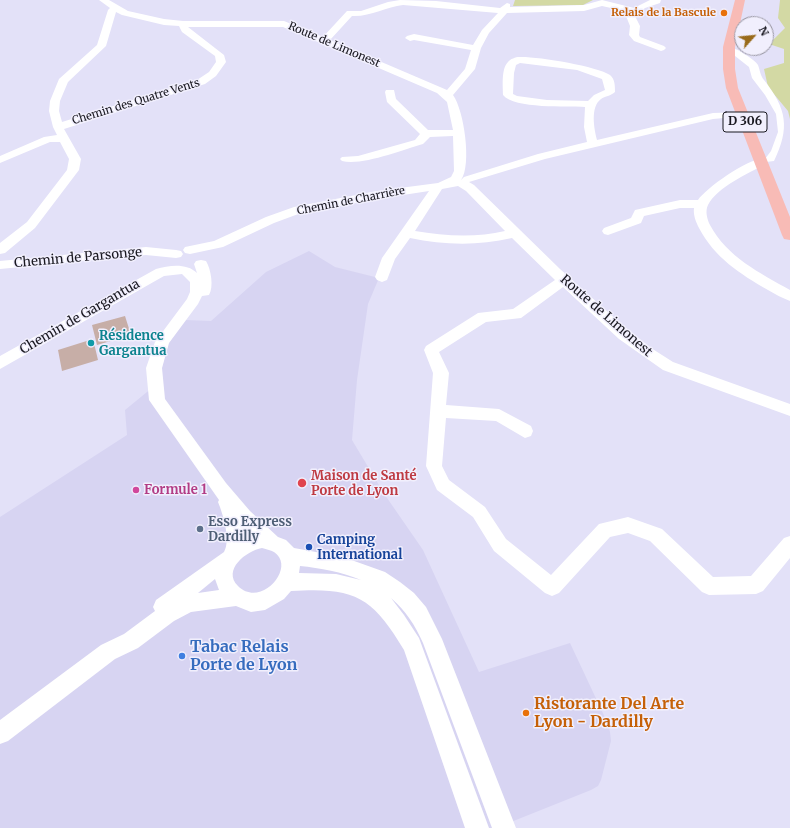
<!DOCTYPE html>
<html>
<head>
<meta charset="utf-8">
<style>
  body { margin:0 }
  #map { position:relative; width:790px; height:828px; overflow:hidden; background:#e3e1f8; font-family:Merriweather,serif }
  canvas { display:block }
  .north { position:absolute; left:734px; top:16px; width:40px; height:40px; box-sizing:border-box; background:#f1effd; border:1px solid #9b99a5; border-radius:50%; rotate:63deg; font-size:11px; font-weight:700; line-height:16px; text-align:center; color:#191820 }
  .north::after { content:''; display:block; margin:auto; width:14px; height:18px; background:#996b1b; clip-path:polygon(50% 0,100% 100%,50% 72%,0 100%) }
</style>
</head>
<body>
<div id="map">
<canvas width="790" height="828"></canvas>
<div class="north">N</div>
</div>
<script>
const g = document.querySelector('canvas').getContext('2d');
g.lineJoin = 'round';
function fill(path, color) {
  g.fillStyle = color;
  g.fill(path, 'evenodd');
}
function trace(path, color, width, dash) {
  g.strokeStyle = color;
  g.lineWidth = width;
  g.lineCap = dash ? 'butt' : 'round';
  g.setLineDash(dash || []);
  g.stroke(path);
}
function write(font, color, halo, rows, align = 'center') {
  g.font = font + ' Merriweather,serif';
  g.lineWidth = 3;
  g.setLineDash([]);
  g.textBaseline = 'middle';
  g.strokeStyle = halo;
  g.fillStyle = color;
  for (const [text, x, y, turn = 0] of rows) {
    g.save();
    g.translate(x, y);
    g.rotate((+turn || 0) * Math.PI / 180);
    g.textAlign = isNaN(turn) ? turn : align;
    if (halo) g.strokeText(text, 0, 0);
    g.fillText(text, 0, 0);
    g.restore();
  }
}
const built = new Path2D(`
  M 309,251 L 335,267 L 379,278 L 368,304 L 357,380 L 352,440 L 385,495 L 423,550 L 479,672 L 570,643 L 608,724 L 610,732 L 611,741 L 601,780 L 598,786 L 591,790 L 496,828 L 0,828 L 0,517 L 127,435 L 125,410 L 158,383 L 168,344 L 185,320 L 211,321 L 266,272 Z`);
const green = new Path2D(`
  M 515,0 L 593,0 L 583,5 L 513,6 Z
  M 780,0 L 790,0 L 790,119 L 788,111 L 768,87 L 764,69 L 784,63 L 784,49 L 769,44 L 785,28 L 778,18 Z`);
const building = new Path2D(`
  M 125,316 L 131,335 L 97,345 L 92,325 Z
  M 93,339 L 98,360 L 62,371 L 58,350 Z`);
const minor = new Path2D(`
  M 99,0 L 109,0 L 128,11 L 164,19 L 183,21 L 284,21 L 323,37 L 347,11 L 361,11 L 388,2 L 400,0 L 436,1 L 500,8 L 507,3 L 510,4 L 510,7 L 584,5 L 602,0 L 634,8 L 650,0 L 661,0 L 660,3 L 645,8 L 635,16 L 640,26 L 639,35 L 640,37 L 664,46 L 666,48 L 664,50 L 661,51 L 634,41 L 629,35 L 630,26 L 626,16 L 629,12 L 602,6 L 584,11 L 507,13 L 489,33 L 481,48 L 475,69 L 453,95 C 464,110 472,165 461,180 L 464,177 L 538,154 L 587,142 L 584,127 L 585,107 C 568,106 514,109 503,95 C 503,86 501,69 508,62 C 510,59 516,57 519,57 C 535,56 597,66 610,75 C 615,79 615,86 615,92 C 611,96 605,96 601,99 C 590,107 594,129 597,140 L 713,113 L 746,112 L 747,114 L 746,116 L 713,119 L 545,159 L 469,182 L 474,185 L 560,269 L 620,323 L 651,348 L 673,362 L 790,404 L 790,416 L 663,370 L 619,339 L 563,287 L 521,318 L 486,322 L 439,352 L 449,373 L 446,405 L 499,409 L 531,426 L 533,431 L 531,436 L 525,438 L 496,421 L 446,418 L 442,466 L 449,480 L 485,507 L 506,539 L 551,575 L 599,524 L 628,517 L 662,529 L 713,577 L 751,576 L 784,538 L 790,536 L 790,558 L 763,591 L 756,594 L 709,595 L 702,592 L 650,541 L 628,533 L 610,537 L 559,593 L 552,596 L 545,593 L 494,551 L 473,517 L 437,490 L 426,466 L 433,373 L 424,350 L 426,346 L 478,313 L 513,309 L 555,280 L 512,238 C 477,246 444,245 410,238 L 395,259 L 387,280 L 382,282 L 377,280 L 375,277 L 382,258 L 429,191 L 377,199 L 301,213 L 274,223 L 223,247 L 190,254 L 185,253 L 183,250 L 185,247 L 214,241 L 266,217 L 294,207 L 377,191 L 438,183 L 451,177 L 454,171 L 453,136 L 430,137 L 423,144 C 402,150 362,166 342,161 L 340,159 L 342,157 L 358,156 L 415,140 L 420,134 L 387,102 L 385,92 L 386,90 L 394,90 L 396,99 L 428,130 L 453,130 L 447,102 L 437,93 L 283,27 L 188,27 L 224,55 L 226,62 L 216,76 L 205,84 L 64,129 L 81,159 L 79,170 L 35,228 L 5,253 L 0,254 L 0,243 L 27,222 L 67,170 L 69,159 L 60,142 L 50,142 L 0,163 L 0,156 L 44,137 L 57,135 L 53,127 L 49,111 L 50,101 L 59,79 L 97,45 L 108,10 L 110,8 ZM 403,5 L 498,13 L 482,30 L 473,45 L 414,34 L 407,36 L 405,38 L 410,41 L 414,40 L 471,50 L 465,69 L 447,90 L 330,40 L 352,16 C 370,17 386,7 403,5 ZM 116,12 L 122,15 L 164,25 L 179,26 L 182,32 L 215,56 L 216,62 L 209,72 L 197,80 L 62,122 L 59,111 L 60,101 L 68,82 L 106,46 ZM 520,63 L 577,70 L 602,79 L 605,90 L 594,95 L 588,101 L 547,100 L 517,96 L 513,94 L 514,73 L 516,65 ZM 458,186 L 466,191 L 505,231 C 476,238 444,236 415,231 L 442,189 Z
  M 735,49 L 738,50 C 744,54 754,59 758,65 C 760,70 760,75 764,80 C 787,109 790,128 774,161 L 766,162 L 765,164 C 748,174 717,187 708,205 C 705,211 707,219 710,225 C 727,257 760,273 790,290 L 790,301 C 782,298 775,294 768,290 C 740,274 714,257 699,228 C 696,222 693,215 694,208 L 680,208 L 644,216 L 641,223 L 608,235 L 604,234 L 602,231 L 604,228 L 631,218 L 635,210 L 680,200 L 698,200 C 706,188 751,156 765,159 L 771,151 L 778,132 L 776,114 L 765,95 L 752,78 L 749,67 L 730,52 Z
  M 146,247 L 176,250 L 181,251 L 183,254 L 181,257 L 176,258 L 146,255 L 0,269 L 0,261 Z
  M 201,260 L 206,261 C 211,269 214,287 209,295 L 202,296 L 198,304 L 169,343 L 162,368 L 165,399 L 226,483 L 250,511 L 278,537 L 286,540 L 294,548 L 343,557 L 385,572 L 400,582 L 414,593 L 426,607 L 442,639 L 516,828 L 492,828 L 423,643 C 415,625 406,611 391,598 L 404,615 L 419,638 L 489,828 L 465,828 L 404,650 C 372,596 354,587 291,591 L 284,599 L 265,610 L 251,612 L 236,606 L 191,612 L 174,621 L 138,648 L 115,659 L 8,741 L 0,744 L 0,720 L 101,645 L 124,634 L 155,611 L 153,607 L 156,600 L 224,552 C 231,540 223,514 218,502 L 219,500 L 149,400 L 146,368 L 155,342 L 187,299 L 190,292 L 190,282 L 182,274 L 164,276 L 0,369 L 0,356 L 156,269 C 170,265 187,263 197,273 L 194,264 L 196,261 ZM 244,528 L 250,534 L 244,536 ZM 262,548 C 265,549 271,550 274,552 C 297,567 261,609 238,586 C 222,570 246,551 262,548 ZM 300,566 C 320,568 342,572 361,580 L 336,574 L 299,573 ZM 215,579 L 219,590 L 198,593 Z`);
const major = new Path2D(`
  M 735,0 L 745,0 L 735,47 L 735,69 L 738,88 L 790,217 L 790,240 L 784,239 L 782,235 L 726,88 L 723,69 L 723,47 Z`);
const markers = [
  [724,13,4,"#e8710a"],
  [91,343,4,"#0f9aa8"],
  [302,483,5,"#e0444e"],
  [136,490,4,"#d1479c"],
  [200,529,4,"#5c6f8a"],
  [309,547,4,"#1a4fb4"],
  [182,656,4,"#3f7fe0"],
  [526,713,4,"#e8710a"]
];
const farFoodnames = [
  ["Relais de la Bascule",716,13]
];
const farStreetnames = [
  ["Route de Limonest",334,45,23],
  ["Chemin des Quatre Vents",136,102,-17],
  ["Chemin de Charrière",351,201,-11]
];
const shields = [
  [745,122,44]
];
const shieldNames = [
  ["D 306",745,122]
];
const streetNames = [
  ["Chemin de Parsonge",78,258,-5],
  ["Route de Limonest",606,316,41],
  ["Chemin de Gargantua",80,317,-30]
];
const cultureNames = [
  ["Résidence",99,336],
  ["Gargantua",99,351]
];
const healthNames = [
  ["Maison de Santé",311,476],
  ["Porte de Lyon",311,491]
];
const hotelNames = [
  ["Formule 1",144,490]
];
const serviceNames = [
  ["Esso Express",208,522],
  ["Dardilly",208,537]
];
const transitNames = [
  ["Camping",317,540],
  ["International",317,555]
];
const nearShopnames = [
  ["Tabac Relais",190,647],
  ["Porte de Lyon",190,665]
];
const nearFoodnames = [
  ["Ristorante Del Arte",534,704],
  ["Lyon - Dardilly",534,722]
];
fill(built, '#d7d4f2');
fill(green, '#d3d9a4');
fill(building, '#c7aea7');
fill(minor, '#fff');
fill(major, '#f8bbb6');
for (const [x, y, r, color] of markers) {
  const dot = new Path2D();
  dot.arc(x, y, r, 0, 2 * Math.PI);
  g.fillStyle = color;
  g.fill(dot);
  trace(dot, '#f1effd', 1.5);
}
write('bold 11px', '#c56008', '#f1effd', farFoodnames, 'right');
write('11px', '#191820', '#f1effd', farStreetnames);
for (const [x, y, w] of shields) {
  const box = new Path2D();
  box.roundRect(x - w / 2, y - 10, w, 20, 3);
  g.fillStyle = '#f1effd';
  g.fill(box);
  trace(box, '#191820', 1);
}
write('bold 12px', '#191820', null, shieldNames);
write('13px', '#191820', '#f1effd', streetNames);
write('bold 13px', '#0d838f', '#f1effd', cultureNames, 'left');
write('bold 13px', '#be3a42', '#f1effd', healthNames, 'left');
write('bold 13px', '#b23c85', '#f1effd', hotelNames, 'left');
write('bold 13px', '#4e5e75', '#f1effd', serviceNames, 'left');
write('bold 13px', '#164399', '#f1effd', transitNames, 'left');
write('bold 16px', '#366cbe', '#f1effd', nearShopnames, 'left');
write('bold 16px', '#c56008', '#f1effd', nearFoodnames, 'left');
</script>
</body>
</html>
